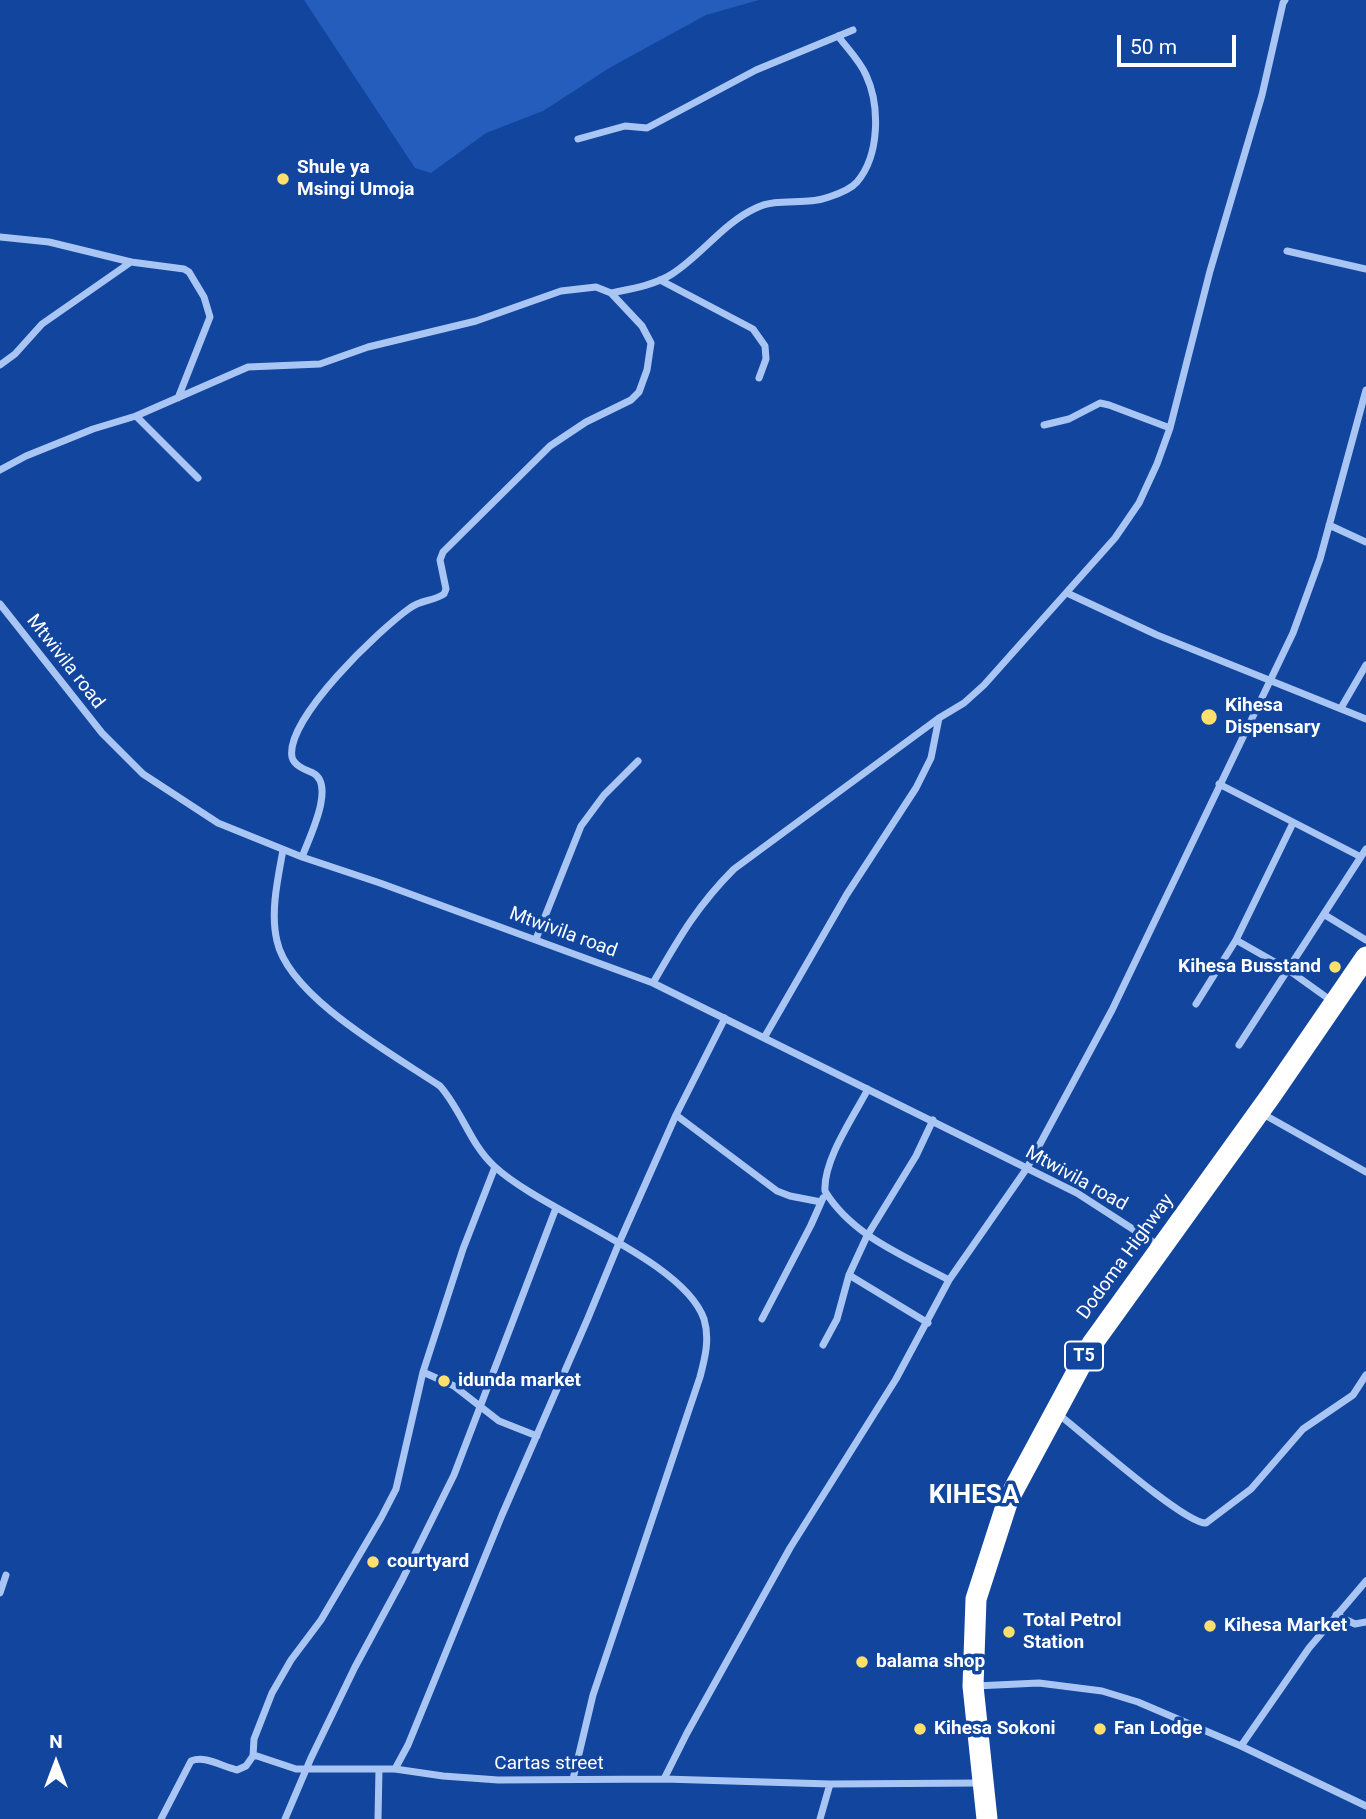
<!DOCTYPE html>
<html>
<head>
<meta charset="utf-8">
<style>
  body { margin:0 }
  #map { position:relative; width:1366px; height:1819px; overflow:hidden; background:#12459e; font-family:Roboto,sans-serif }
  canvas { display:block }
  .north { position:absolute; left:21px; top:1728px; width:70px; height:70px; -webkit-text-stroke:5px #12459e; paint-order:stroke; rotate:0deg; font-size:19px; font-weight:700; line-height:28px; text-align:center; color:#fff }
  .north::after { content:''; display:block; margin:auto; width:24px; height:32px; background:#fff; clip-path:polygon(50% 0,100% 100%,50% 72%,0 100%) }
  .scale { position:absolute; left:1117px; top:35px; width:119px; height:32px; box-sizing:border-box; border:4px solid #fff; border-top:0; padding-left:9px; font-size:21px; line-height:24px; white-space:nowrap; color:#fff; -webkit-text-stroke:5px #12459e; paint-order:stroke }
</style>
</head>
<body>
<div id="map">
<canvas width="1366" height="1819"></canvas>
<div class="north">N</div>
<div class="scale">50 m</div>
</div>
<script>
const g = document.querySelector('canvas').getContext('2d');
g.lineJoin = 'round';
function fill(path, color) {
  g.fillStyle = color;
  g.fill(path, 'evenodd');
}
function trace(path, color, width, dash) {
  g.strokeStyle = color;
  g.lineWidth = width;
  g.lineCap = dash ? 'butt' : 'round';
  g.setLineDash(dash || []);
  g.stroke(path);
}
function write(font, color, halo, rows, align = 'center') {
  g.font = font + ' Roboto,sans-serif';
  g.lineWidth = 7;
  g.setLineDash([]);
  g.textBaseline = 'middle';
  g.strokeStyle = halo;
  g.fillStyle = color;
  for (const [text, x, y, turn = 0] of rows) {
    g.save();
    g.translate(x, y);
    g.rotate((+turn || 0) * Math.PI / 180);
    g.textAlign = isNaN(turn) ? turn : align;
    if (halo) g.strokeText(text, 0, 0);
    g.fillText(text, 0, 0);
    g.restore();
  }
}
const green = new Path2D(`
  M 304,0 L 759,0 L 706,15 L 611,67 L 543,111 L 486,133 L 431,173 L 415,168 Z`);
const street = new Path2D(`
  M 578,139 L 625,126 L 647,128 L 756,70 L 853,30
  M 0,237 L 49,242 L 131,262 L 184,269 L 189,272 L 204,297 L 210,317 L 178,398
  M 1287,251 L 1366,269
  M 660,280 L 753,329 L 765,346 L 766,359 L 759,378
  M 611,293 C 630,289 655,285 672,274 C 702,255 723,223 756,208 C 778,197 806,206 829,197 C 838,194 851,189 857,182 C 880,155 880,105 866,75 C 860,61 847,48 838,36
  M 0,365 L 15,354 L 42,324 L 131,262
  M 136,416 L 198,478
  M 1044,425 L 1069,419 L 1100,403 L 1109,405 L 1170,428
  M 0,470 L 26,456 L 93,429 L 136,416 L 248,367 L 320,364 L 368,347 L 476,321 L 561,291 L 596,287 L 611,293 L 642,326 L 651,343 L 647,370 L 639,392 L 631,400 L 586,422 L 550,446 L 443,552 L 440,560 L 446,589 L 444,594 C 434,601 420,600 410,608 C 380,629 285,719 292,757 C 294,766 306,770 313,773 C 336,785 309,838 302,857
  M 1329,525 L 1366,542
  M 1067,593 L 1157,635 L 1366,719
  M 0,604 L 102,733 L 143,774 L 218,823 L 302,857 L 380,883 L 653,983 L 1077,1193 L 1159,1246
  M 1341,708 L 1366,665
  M 1219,784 L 1361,857
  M 283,850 C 278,878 270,912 277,941 C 289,997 394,1055 440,1086 C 462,1111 470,1144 494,1166 C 543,1212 683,1259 704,1319 C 710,1339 705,1358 700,1377 L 593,1695 L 573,1779
  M 1325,915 L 1366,940
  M 536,939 L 581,826 L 604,795 L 638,761
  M 1236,940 L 1287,969 L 1333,1002
  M 653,983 C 679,938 697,906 734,869 L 939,718 L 964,703 L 984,685 L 1115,538 L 1139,503 L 1157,464 L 1170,428 L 1210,271 L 1262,95 L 1283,3 L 1285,0
  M 1196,1004 L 1236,940 L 1293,823
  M 764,1038 L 847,894 L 916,788 L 931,758 L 939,718
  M 1239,1045 L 1366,849
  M 868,1089 C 854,1116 823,1160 825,1191 C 852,1236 905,1256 949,1280
  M 1263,1114 L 1366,1172
  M 676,1115 L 777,1191 L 790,1196 L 821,1202
  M 849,1275 L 928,1323
  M 762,1319 L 811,1225 L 823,1198
  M 823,1345 L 837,1319 L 849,1275 L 867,1236 L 916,1156 L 933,1120
  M 423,1372 L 454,1386 L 499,1421 L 537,1436
  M 1058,1414 C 1082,1432 1184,1524 1206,1523 L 1251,1489 L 1303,1429 L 1353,1395 L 1366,1375
  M 0,1593 L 6,1575
  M 1336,1615 L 1355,1624 L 1366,1622
  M 975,1686 L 1039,1683 L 1102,1691 L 1138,1702 L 1241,1746 L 1366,1806
  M 1241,1746 L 1309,1648 L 1366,1581
  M 253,1756 L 254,1739 L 272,1693 L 291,1660 L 321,1620 L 381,1518 L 396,1489 L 423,1372 L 463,1249 L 495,1167
  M 395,1769 L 408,1745 L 502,1515 L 588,1318 L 619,1243 L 676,1115 L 725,1018
  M 664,1779 L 687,1733 L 790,1548 L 896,1379 L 949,1280 L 1027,1168 L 1112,1010 L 1293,633 L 1320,559 L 1366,390
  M 161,1819 L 191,1761 C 206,1755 222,1767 237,1770 L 246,1766 L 253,1756 L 257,1756 L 296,1769 L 395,1769 L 443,1776 L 498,1780 L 664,1779 L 830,1784 L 981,1783
  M 285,1819 L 311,1758 L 355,1667 L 402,1580 L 454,1475 L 556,1208
  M 378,1819 L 379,1769
  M 820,1819 L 830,1784`);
const highway = new Path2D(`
  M 987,1819 L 973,1686 L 976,1599 L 1008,1500 L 1092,1344 L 1272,1094 L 1366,957`);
const markers = [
  [283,179,7,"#ffe06c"],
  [1209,717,9,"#ffe06c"],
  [1335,967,7,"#ffe06c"],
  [444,1381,7,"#ffe06c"],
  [373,1562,7,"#ffe06c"],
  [1210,1626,7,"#ffe06c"],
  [1009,1632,7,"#ffe06c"],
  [862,1662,7,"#ffe06c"],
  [920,1729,7,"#ffe06c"],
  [1100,1729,7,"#ffe06c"]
];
const shields = [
  [1084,1356,38]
];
const shieldNames = [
  ["T5",1084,1356]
];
const poiNames = [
  ["Shule ya",297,168],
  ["Msingi Umoja",297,190],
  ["Kihesa",1225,706],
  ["Dispensary",1225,728],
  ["Kihesa Busstand",1321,967,"right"],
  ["idunda market",458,1381],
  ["courtyard",387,1562],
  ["Total Petrol",1023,1621],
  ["Station",1023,1643],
  ["Kihesa Market",1224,1626],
  ["balama shop",876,1662],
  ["Kihesa Sokoni",934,1729],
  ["Fan Lodge",1114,1729]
];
const streetNames = [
  ["Mtwivila road",65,662,52],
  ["Mtwivila road",563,933,20],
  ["Mtwivila road",1076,1179,29],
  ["Dodoma Highway",1126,1257,-54],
  ["Cartas street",549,1764]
];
const districtNames = [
  ["KIHESA",974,1496]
];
fill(green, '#255dbd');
trace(street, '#a9c5f4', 7);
trace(highway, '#fff', 21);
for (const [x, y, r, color] of markers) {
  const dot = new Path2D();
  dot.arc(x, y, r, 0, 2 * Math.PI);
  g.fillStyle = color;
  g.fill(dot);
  trace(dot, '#12459e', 2.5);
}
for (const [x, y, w] of shields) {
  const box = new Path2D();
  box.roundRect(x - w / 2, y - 14.5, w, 29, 5);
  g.fillStyle = '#12459e';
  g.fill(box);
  trace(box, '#fff', 2);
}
write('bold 18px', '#fff', null, shieldNames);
write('bold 19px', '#fff', '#12459e', poiNames, 'left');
write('19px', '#fff', '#12459e', streetNames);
write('bold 26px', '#fff', '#12459e', districtNames);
</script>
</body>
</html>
